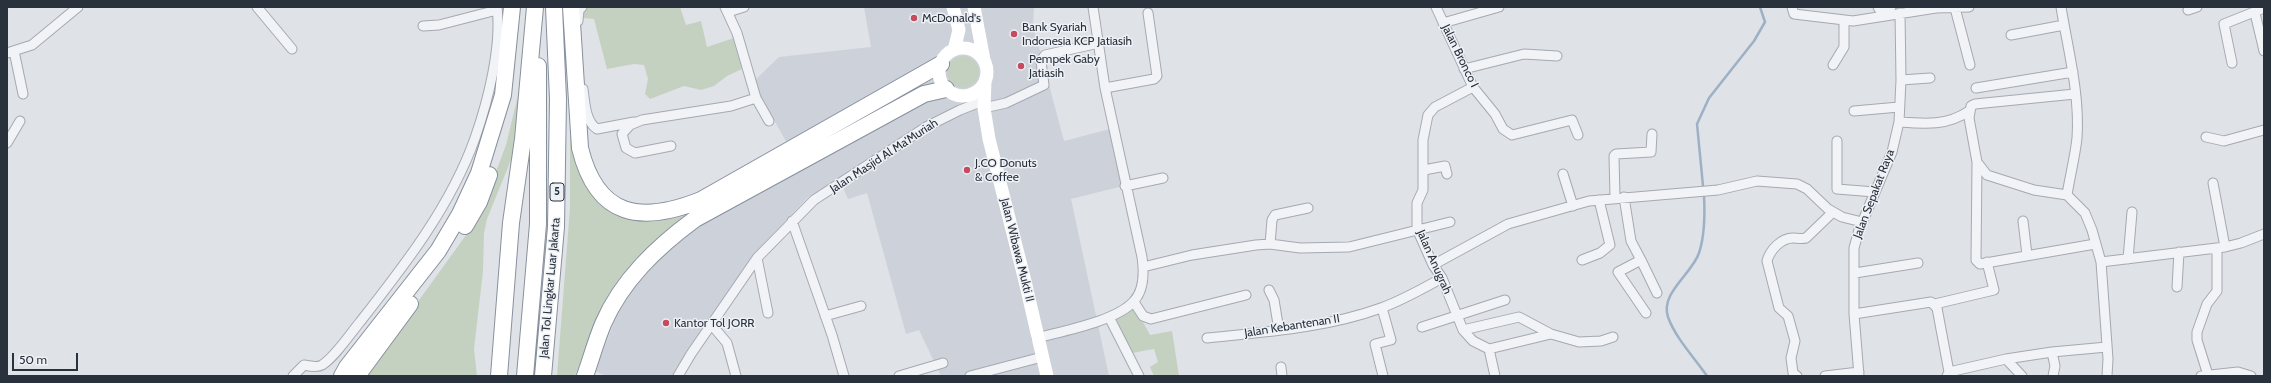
<!DOCTYPE html>
<html>
<head>
<meta charset="utf-8">
<style>
  body { margin:0 }
  #map { position:relative; width:2271px; height:383px; overflow:hidden; background:#dfe2e7; font-family:Cabin,sans-serif }
  canvas { display:block }
  .frame { position:absolute; inset:0; border:8px solid #29313d; pointer-events:none }
  .scale { position:absolute; left:12px; top:353px; width:66px; height:18px; box-sizing:border-box; border:2px solid #29313d; border-top:0; padding-left:5px; font-size:12px; line-height:14px; white-space:nowrap; color:#29313d; -webkit-text-stroke:3px #eef1f5; paint-order:stroke }
</style>
</head>
<body>
<div id="map">
<canvas width="2271" height="383"></canvas>
<div class="frame"></div>
<div class="scale">50 m</div>
</div>
<script>
const g = document.querySelector('canvas').getContext('2d');
g.lineJoin = 'round';
function fill(path, color) {
  g.fillStyle = color;
  g.fill(path, 'evenodd');
}
function trace(path, color, width, dash) {
  g.strokeStyle = color;
  g.lineWidth = width;
  g.lineCap = dash ? 'butt' : 'round';
  g.setLineDash(dash || []);
  g.stroke(path);
}
function write(font, color, halo, rows, align = 'center') {
  g.font = font + ' Cabin,sans-serif';
  g.lineWidth = 3;
  g.setLineDash([]);
  g.textBaseline = 'middle';
  g.strokeStyle = halo;
  g.fillStyle = color;
  for (const [text, x, y, turn = 0] of rows) {
    g.save();
    g.translate(x, y);
    g.rotate((+turn || 0) * Math.PI / 180);
    g.textAlign = isNaN(turn) ? turn : align;
    if (halo) g.strokeText(text, 0, 0);
    g.fillText(text, 0, 0);
    g.restore();
  }
}
const built = new Path2D(`
  M 864,7 L 1034,7 L 1033,25 L 1064,141 L 1110,129 L 1123,186 L 1071,199 L 1109,376 L 941,376 L 919,330 L 906,334 L 867,193 L 848,199 L 840,180 L 808,197 L 755,254 L 672,376 L 606,376 L 595,371 L 619,310 L 659,252 L 798,163 L 753,82 L 779,57 L 871,47 Z`);
const green = new Path2D(`
  M 582,7 L 680,7 L 686,25 L 701,21 L 707,47 L 734,38 L 742,69 L 727,76 L 714,86 L 701,90 L 684,86 L 650,99 L 645,94 L 648,79 L 644,65 L 634,64 L 607,69 L 594,19 L 584,18 Z
  M947 72a16 16 0 1 1 32 0a16 16 0 1 1-32 0Z
  M 521,83 L 517,145 L 487,219 L 484,233 L 483,271 L 474,349 L 477,376 L 364,376 L 469,231 L 491,185 L 506,145 Z
  M 572,117 L 574,142 L 615,210 L 700,206 C 671,230 636,254 615,286 C 598,314 587,346 575,376 L 557,376 L 570,208 L 570,120 Z
  M 1135,307 L 1150,335 L 1172,331 L 1179,376 L 1154,376 L 1150,367 L 1158,362 L 1154,349 L 1132,353 L 1114,319 Z`);
const stream = new Path2D(`
  M 1703,186 L 1697,124 L 1709,98 L 1754,41 L 1765,22 L 1760,7
  M 1704,195 C 1705,214 1705,235 1699,253 C 1692,274 1660,293 1668,317 C 1676,339 1694,357 1707,376`);
const street = new Path2D(`
  M 257,7 L 292,49
  M 725,7 L 737,33 L 756,98 L 769,121
  M 1436,7 L 1473,87 L 1495,114 L 1503,129 L 1512,135 L 1572,120 L 1578,135
  M 1792,7 L 1794,14 L 1853,21 L 1936,8 L 1969,7
  M 1878,7 L 1879,9 L 1891,7
  M 2061,7 C 2068,50 2080,94 2077,138 C 2075,157 2070,176 2067,195
  M 1955,8 L 1970,65
  M 2188,10 L 2197,7
  M 728,12 L 744,7
  M 2255,13 L 2264,51
  M 578,21 L 579,10 L 582,7
  M 1443,23 L 1499,7
  M 423,26 L 439,25 L 497,10
  M 2011,35 L 2064,25
  M 14,51 L 23,94
  M 7,53 L 32,45 L 78,7
  M 2232,63 L 2224,24 L 2264,8
  M 1833,65 L 1844,47 L 1844,20
  M 1464,69 L 1524,54 L 1557,56
  M 1901,80 L 1930,78
  M 1473,87 L 1435,107 L 1428,115 L 1423,140 L 1423,190 L 1417,203 L 1417,229 L 1433,265 L 1442,278 L 1463,330 L 1473,341 L 1489,349 L 1495,376
  M 1105,88 L 1154,79 L 1157,76 L 1148,13
  M 1976,88 L 2073,72
  M 583,89 C 585,102 585,121 597,129 L 634,122
  M 2075,94 L 1975,104 L 1971,106 L 1969,118 L 1977,162 L 1987,175 L 2034,190 L 2067,195 L 2085,213 L 2092,230 L 2101,262 L 2108,359 L 2107,376
  M 984,108 L 1006,103 L 1044,85 L 1041,61 L 1045,55 L 1099,43
  M 1854,111 L 1899,107
  M 1899,122 C 1925,124 1947,126 1969,111
  M 2206,137 L 2224,141 L 2264,130
  M 1837,141 L 1837,189 L 1875,192
  M 7,143 L 20,121
  M 671,146 L 635,153 L 626,148 L 622,134 L 630,125 L 642,120 L 731,106 L 756,98
  M 1977,163 L 1976,260 L 1980,264 L 2095,244
  M 1424,170 L 1445,166 L 1447,174
  M 1563,174 L 1573,206
  M 2213,183 L 2225,247
  M 1125,186 L 1163,178
  M 1615,197 L 1614,156 L 1616,154 L 1651,152 L 1652,134
  M 1624,197 L 1631,241 L 1641,260 L 1618,272 L 1646,313
  M 792,221 L 832,335 L 844,376
  M 2023,221 L 2027,255
  M 1270,244 L 1272,220 L 1275,215 L 1308,208
  M 757,258 L 768,313
  M 2128,259 L 2132,212
  M 1582,260 L 1600,253 L 1610,245 L 1599,200
  M 1641,260 L 1657,293
  M 2101,262 L 2225,247 L 2241,243 L 2264,234
  M 1433,265 L 1508,224 L 1589,201 L 1718,190 L 1757,181 L 1797,184 L 1807,189 L 1828,209 L 1842,217 L 1862,222
  M 1143,267 L 1192,255 L 1256,245 L 1270,244 L 1300,248 L 1349,247 L 1450,222
  M 1855,273 L 1918,263
  M 2177,287 L 2179,252
  M 1269,290 L 1274,300 L 1279,330
  M 1134,302 L 1143,316 L 1151,319 L 1246,295
  M 1935,304 L 1994,290 L 1987,262
  M 1382,308 L 1391,340 L 1375,344 L 1383,376
  M 1854,314 L 1931,302 L 1937,308 L 1949,372
  M 825,316 L 861,306
  M 1109,317 L 1139,376
  M 711,324 L 727,343 L 736,376
  M 1422,327 L 1505,300
  M 1463,330 L 1519,317 L 1551,334
  M 1037,338 C 1063,331 1117,321 1134,301 C 1145,289 1144,271 1142,257 L 1105,88 L 1093,7
  M 1207,338 C 1265,332 1326,328 1381,308 C 1403,300 1422,289 1442,278
  M 1489,349 L 1551,334 L 1579,342 L 1601,341 L 1613,337
  M 2052,352 L 2107,347
  M 2006,359 L 2022,376
  M 1281,367 L 1282,376
  M 2208,375 L 2197,340 L 2197,332 L 2207,304 L 2217,291 L 2217,248
  M 293,376 L 304,365 C 309,366 317,368 322,365 C 335,357 350,334 360,322 C 404,266 451,206 475,138 C 488,101 502,46 497,7
  M 678,376 L 691,354 L 757,258 L 814,200 L 926,127 L 960,110 L 983,101
  M 899,376 L 943,363
  M 970,376 L 1042,357
  M 1797,376 L 1793,373 L 1791,358 L 1795,341 L 1788,316 L 1779,308 L 1767,261 C 1770,250 1781,238 1793,238 C 1797,238 1801,239 1806,238 L 1833,212
  M 1825,376 L 1859,372
  M 1859,376 L 1854,314 L 1854,248 L 1859,230 L 1892,152 L 1899,122 L 1901,80 L 1900,13
  M 1947,376 L 1949,372 L 2006,359 L 2052,352 L 2055,366 L 2053,376
  M 2201,376 L 2238,372 L 2251,376`);
const secondary = new Path2D(`
  M 953,7 L 959,30 L 954,50
  M 974,7 L 984,60
  M939 72a24 24 0 1 1 48 0a24 24 0 1 1-48 0Z
  M 985,81 L 984,108 L 989,139 L 1025,281 L 1047,376`);
const highway = new Path2D(`
  M 571,7 L 580,148 C 597,218 641,224 701,200 L 941,64
  M 465,226 L 479,202 L 489,175
  M 342,376 L 347,367 L 438,251 L 460,214 L 479,173 L 503,95 L 512,7
  M 357,376 L 410,304
  M 499,376 L 511,223 L 523,139 L 535,7
  M 525,376 L 538,224 L 538,66
  M 543,376 L 556,227 L 558,99 L 554,7
  M 585,376 C 591,359 596,341 603,324 C 622,280 657,247 695,219 L 924,94 L 946,89`);
const markers = [
  [914,18,4,"#c54b5f"],
  [1014,34,4,"#c54b5f"],
  [1021,66,4,"#c54b5f"],
  [967,170,4,"#c54b5f"],
  [666,323,4,"#c54b5f"]
];
const shields = [
  [557,192,14]
];
const shieldNames = [
  ["5",557,192]
];
const poiNames = [
  ["McDonald's",922,18],
  ["Bank Syariah",1022,27],
  ["Indonesia KCP Jatiasih",1022,41],
  ["Pempek Gaby",1029,59],
  ["Jatiasih",1029,73],
  ["J.CO Donuts",975,163],
  ["& Coffee",975,177],
  ["Kantor Tol JORR",674,323]
];
const streetNames = [
  ["Jalan Bronco I",1460,56,64],
  ["Jalan Masjid Al Ma'Muriah",884,156,-33],
  ["Jalan Sepakat Raya",1874,194,-69],
  ["Jalan Wibawa Mukti II",1017,250,76],
  ["Jalan Anugrah",1434,262,66],
  ["Jalan Tol Lingkar Luar Jakarta",550,288,-85],
  ["Jalan Kebantenan II",1292,326,-9]
];
fill(built, '#cdd1d9');
fill(green, '#c5d1c0');
trace(stream, '#9cb1c5', 2.5);
trace(street, '#a5a9b1', 11);
trace(highway, '#87909d', 18);
trace(street, '#f1f3f6', 9);
trace(secondary, '#fff', 13);
trace(highway, '#fff', 16);
for (const [x, y, r, color] of markers) {
  const dot = new Path2D();
  dot.arc(x, y, r, 0, 2 * Math.PI);
  g.fillStyle = color;
  g.fill(dot);
  trace(dot, '#eef1f5', 1.5);
}
for (const [x, y, w] of shields) {
  const box = new Path2D();
  box.roundRect(x - w / 2, y - 9, w, 18, 3);
  g.fillStyle = '#eef1f5';
  g.fill(box);
  trace(box, '#29313d', 1);
}
write('bold 11px', '#29313d', null, shieldNames);
write('12px', '#29313d', '#eef1f5', poiNames, 'left');
write('12px', '#29313d', '#eef1f5', streetNames);
</script>
</body>
</html>
